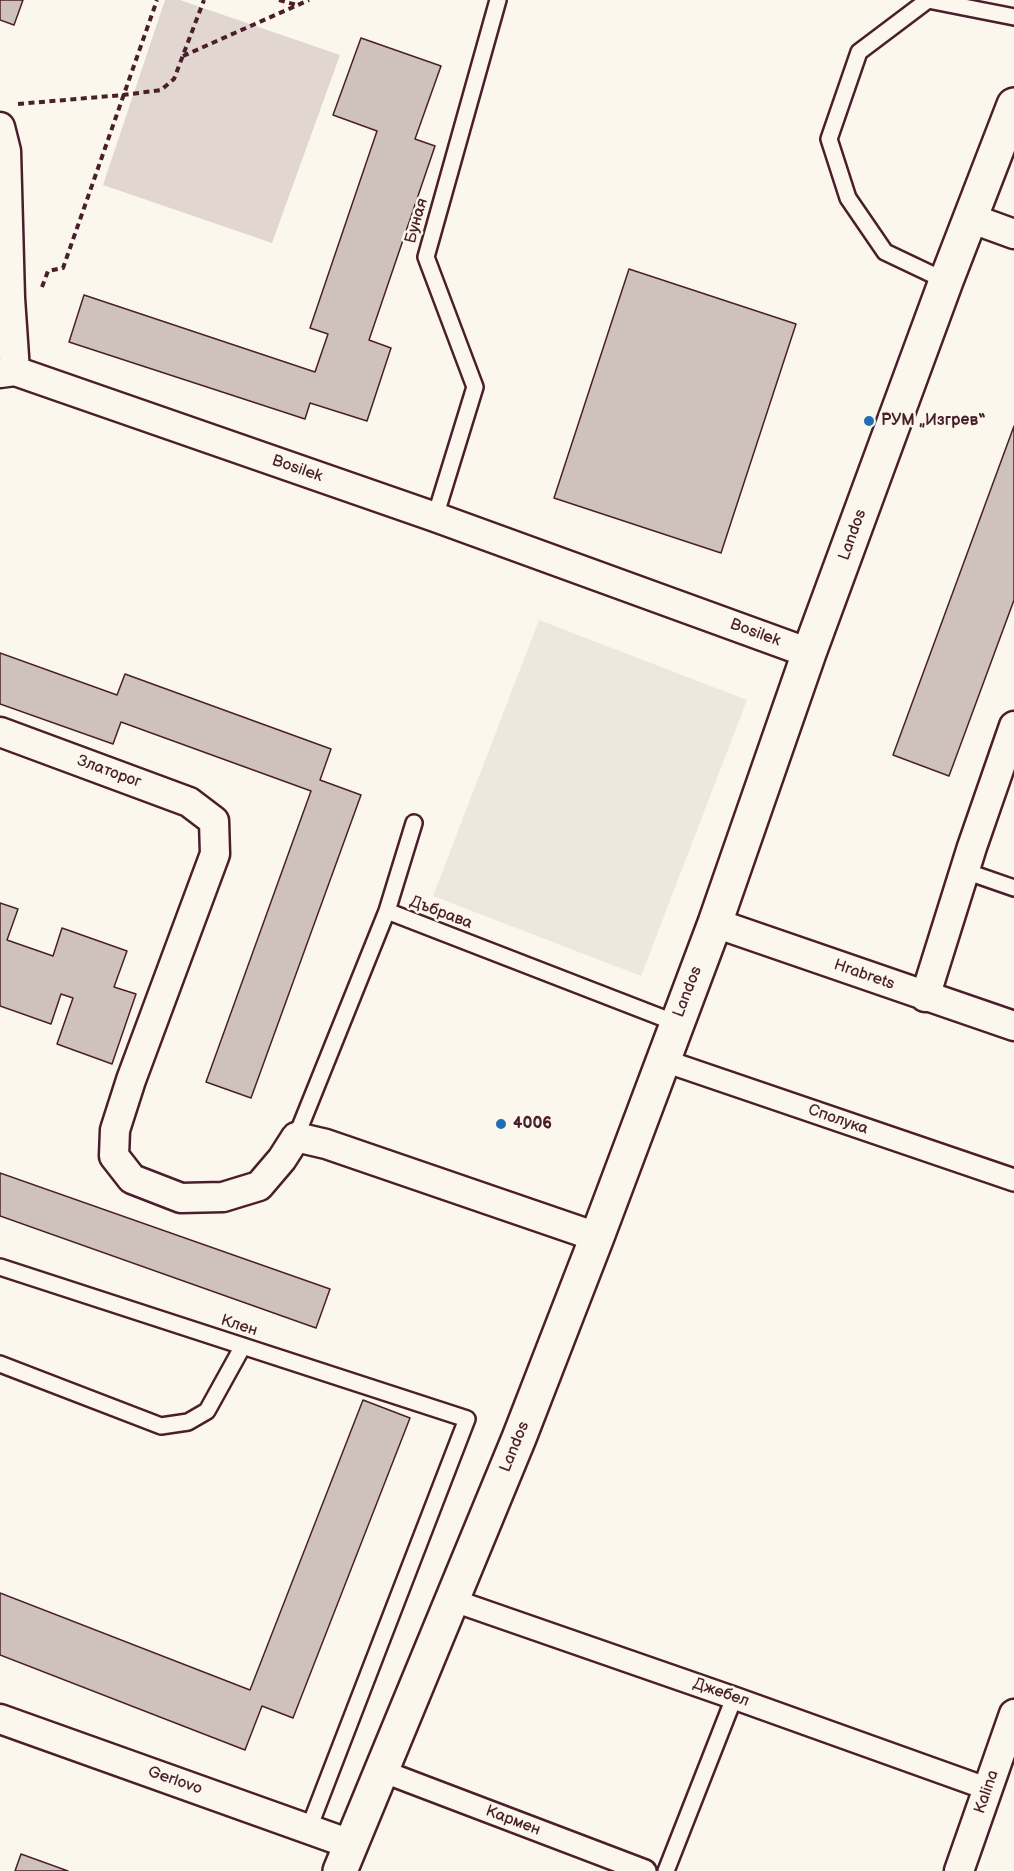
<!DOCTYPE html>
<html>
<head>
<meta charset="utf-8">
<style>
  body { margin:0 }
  canvas { display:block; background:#fbf7ec }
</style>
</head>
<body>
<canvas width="1014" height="1871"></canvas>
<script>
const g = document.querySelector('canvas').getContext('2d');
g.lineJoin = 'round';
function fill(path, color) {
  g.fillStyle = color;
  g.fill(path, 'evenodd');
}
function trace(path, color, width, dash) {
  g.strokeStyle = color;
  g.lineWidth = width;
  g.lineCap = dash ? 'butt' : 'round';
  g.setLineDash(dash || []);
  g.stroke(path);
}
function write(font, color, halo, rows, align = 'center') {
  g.font = font + ' "Balsamiq Sans",sans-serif';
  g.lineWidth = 5;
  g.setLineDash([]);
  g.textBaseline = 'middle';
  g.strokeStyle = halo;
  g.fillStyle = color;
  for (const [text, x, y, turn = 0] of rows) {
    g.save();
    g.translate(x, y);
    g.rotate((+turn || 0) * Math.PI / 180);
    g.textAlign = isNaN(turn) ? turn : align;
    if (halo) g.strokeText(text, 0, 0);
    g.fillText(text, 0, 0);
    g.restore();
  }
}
const built = new Path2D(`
  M 539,620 L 747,700 L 641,976 L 433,896 Z`);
const green = new Path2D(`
  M 165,0 L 180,0 L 340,55 L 272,243 L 103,185 Z`);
const building = new Path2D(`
  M 0,0 L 23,0 L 14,25 L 0,20 Z
  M 361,38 L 441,66 L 415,139 L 435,146 L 369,340 L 391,348 L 367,421 L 310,403 L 305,419 L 69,342 L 84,295 L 315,372 L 328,334 L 310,328 L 377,131 L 333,115 Z
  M 629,269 L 796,324 L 721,553 L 554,498 Z
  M 1014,426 L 1014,600 L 949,776 L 893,755 Z
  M 0,653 L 117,695 L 125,674 L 331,749 L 320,780 L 361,795 L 251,1098 L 206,1082 L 311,791 L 121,722 L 113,744 L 0,704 Z
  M 0,903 L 18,909 L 7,940 L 53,956 L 62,928 L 127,951 L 114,987 L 136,994 L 112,1064 L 57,1044 L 73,998 L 61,994 L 51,1024 L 0,1006 Z
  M 0,1173 L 330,1289 L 316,1328 L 0,1216 Z
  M 363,1400 L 410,1418 L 293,1718 L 262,1706 L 245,1750 L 0,1655 L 0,1593 L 250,1690 Z
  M 21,1854 L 68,1871 L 15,1871 Z`);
const path = new Path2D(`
  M 279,0 L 297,5
  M 183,56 L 309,0
  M 18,104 L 123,95 L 161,90 L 174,79 L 204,0
  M 42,287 L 48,271 L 63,268 L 157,0`);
const service = new Path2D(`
  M 946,281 L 885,252 L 848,198 L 829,139 L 859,52 L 928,0 L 1014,17
  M 435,517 L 475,387 L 426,257 L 498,0
  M 965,871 L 1014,888
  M 387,911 L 414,823
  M 296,1137 L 387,911 L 676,1023
  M 0,1267 L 467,1419 L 309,1828
  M 0,1364 L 161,1426 L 188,1422 L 207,1411 L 243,1346
  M 666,1871 L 734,1698`);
const pedestrian = new Path2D(`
  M 662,1060 L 1014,1180
  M 452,1600 L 734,1698 L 988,1789
  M 382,1771 L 645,1871`);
const minor = new Path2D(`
  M 0,127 L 6,151 L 10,298 L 15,371
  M 970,218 L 1014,234
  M 0,373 L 15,371 L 435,517 L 809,653
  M 0,732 L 189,802 L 214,821 L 215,854 L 131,1080 L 115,1130 L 114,1156 L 132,1179 L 181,1198 L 223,1197 L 259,1186 L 282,1159 L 296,1137 L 326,1144 L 597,1237
  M 715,923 L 1014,1026
  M 925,997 L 972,847 L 1014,726
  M 0,1719 L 350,1844
  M 959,1871 L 1014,1714`);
const tertiary = new Path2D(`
  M 340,1871 L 519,1438 L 597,1237 L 715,923 L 809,653 L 946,281 L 1014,105`);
const markers = [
  [869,421,6,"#1f6fb2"],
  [501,1124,6,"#1f6fb2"]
];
const streetNames = [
  ["Буная",417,221,-74],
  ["Bosilek",297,469,19],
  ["Landos",853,535,-70],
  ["Bosilek",755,633,20],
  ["Златорог",109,772,20],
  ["Дъбрава",441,913,21],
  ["Hrabrets",864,975,19],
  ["Landos",688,992,-69],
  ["Сполука",838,1120,19],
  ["Клен",239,1326,18],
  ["Landos",515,1447,-68],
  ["Джебел",721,1693,19],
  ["Gerlovo",175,1781,19],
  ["Kalina",987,1792,-71],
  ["Кармен",513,1821,21]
];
const poiNames = [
  ["РУМ „Изгрев“",881,421],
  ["4006",513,1124]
];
fill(built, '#eee7de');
fill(green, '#e2d7d0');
fill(building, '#cfc2bc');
trace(building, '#4a1f2b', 1.5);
trace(service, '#4a1f2b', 20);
trace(pedestrian, '#4a1f2b', 26);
trace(minor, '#4a1f2b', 33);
trace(tertiary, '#4a1f2b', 38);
trace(path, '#4a1f2b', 4, [6, 4.5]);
trace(service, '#fbf7ec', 15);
trace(pedestrian, '#fbf7ec', 21);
trace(minor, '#fbf7ec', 28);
trace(tertiary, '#fbf7ec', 33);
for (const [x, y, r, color] of markers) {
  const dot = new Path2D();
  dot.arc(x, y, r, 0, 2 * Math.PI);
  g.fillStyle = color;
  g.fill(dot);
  trace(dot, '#fbf7ec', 2);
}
write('16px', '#4a1f2b', '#fbf7ec', streetNames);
write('bold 16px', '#4a1f2b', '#fbf7ec', poiNames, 'left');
</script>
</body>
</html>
